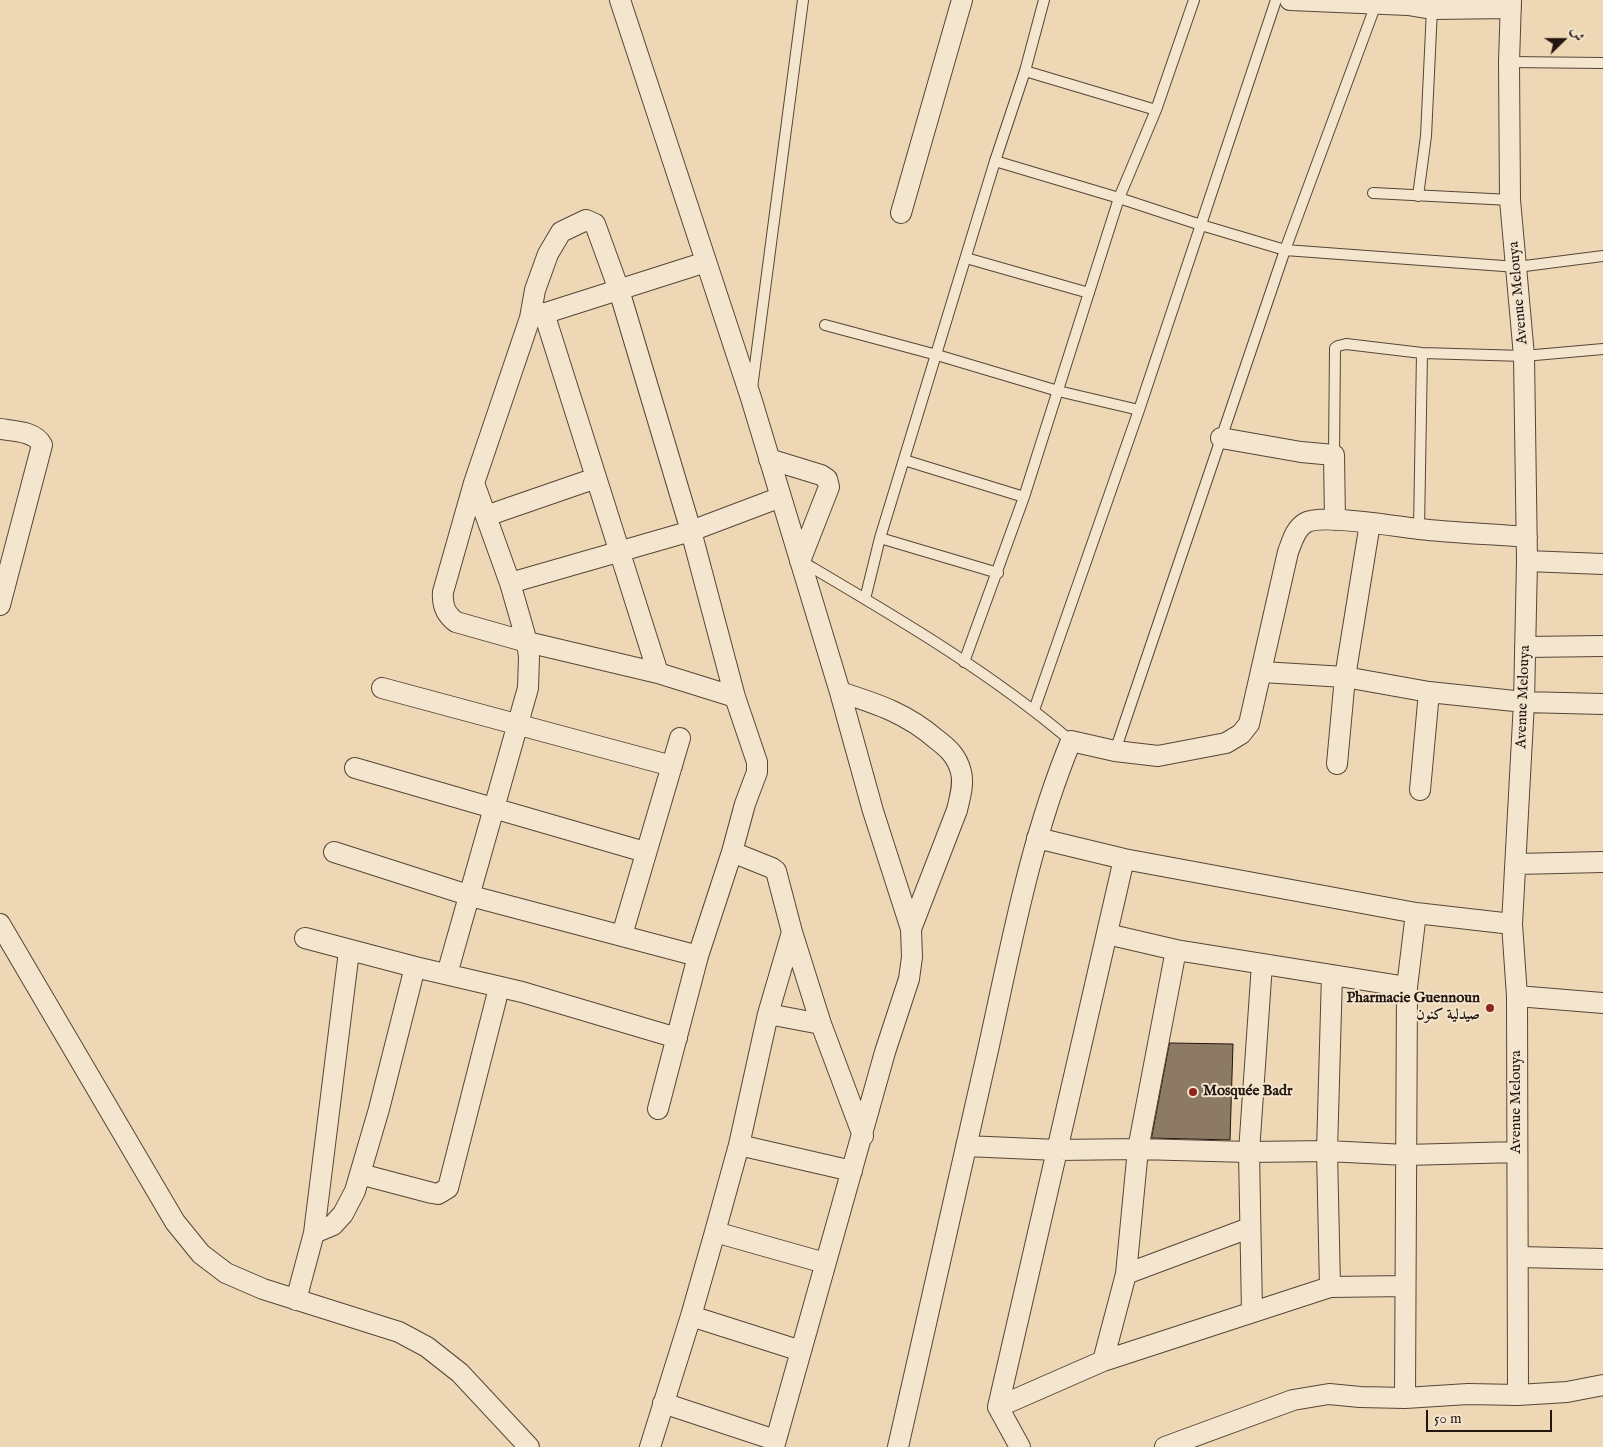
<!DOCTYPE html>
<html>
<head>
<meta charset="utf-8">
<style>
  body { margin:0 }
  #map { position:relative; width:1603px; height:1447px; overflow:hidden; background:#edd7b4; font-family:"IM FELL English",Amiri,serif }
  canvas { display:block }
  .north { position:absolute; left:1538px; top:15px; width:50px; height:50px; -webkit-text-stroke:4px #f3e5ce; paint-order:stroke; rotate:68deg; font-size:14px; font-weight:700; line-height:20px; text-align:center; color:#23150f }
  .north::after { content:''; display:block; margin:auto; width:18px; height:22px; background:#23150f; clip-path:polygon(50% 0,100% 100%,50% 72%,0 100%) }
  .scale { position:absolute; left:1426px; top:1410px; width:126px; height:22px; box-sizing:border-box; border:2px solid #23150f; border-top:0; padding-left:6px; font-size:15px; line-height:18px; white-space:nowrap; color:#23150f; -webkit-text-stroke:4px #f3e5ce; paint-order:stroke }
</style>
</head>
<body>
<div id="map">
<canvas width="1603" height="1447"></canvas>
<div class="north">ش</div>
<div class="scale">50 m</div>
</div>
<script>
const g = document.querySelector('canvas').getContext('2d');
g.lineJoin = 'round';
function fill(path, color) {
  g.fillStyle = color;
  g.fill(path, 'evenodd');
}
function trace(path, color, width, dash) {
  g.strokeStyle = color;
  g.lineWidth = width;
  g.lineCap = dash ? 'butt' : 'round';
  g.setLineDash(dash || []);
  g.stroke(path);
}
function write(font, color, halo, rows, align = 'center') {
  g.font = font + ' "IM FELL English",Amiri,serif';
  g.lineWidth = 4;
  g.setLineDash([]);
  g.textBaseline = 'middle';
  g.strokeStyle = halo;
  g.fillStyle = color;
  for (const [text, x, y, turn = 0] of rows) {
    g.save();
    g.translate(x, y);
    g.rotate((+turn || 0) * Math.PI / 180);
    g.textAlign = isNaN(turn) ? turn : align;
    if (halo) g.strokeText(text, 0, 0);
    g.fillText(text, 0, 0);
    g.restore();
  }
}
const building = new Path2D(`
  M 1170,1043 L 1233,1044 L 1230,1140 L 1152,1138 Z`);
const lane = new Path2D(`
  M 1509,62 L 1603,63
  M 1025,71 L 1156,110
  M 995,161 L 1119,198 L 1201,225 L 1285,250 L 1517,267 L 1603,256
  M 1373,193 L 1510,200
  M 1418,196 L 1426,136 L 1432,9
  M 966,258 L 1089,293
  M 825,325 L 937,355 L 1058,391 L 1139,410
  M 752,388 L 803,0
  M 1334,455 L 1335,348 L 1338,346 L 1346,344 L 1422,353 L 1524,356 L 1603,349
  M 904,460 L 1024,497
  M 1419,529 L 1422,353
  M 880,538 L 998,573
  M 801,561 C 894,616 989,671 1071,741
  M 865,599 L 880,538 L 995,161 L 1025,71 L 1044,0
  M 964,662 L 1024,497 L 1119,198 L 1156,110 L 1194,0
  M 1034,710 L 1139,410 L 1276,0
  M 1115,751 L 1285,250 L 1376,4`);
const street = new Path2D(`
  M 620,0 L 751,398 L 840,692 L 873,811 L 911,929 L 912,957 L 909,979 L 885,1052 L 774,1447
  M 1290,0 L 1408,5 L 1432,9 L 1511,8
  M 1511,0 L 1509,62 L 1510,200 L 1524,356 L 1527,561 L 1524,702 L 1512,924 L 1517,996 L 1518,1395
  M 901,213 L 962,0
  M 706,262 L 530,318 L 474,483 L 443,592 C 442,605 445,614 456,622 L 527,642 L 658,673 L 735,697
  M 544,313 L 658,673
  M 530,318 L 535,290 L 548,254 L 561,232 L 586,220 L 595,224 L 619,290 L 691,531 L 735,697 L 757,762 L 757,772 L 745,804 L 732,852 L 698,956 L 658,1109
  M 0,429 C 13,431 35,431 42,445 L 0,605
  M 1221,438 L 1301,452 L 1334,455 L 1335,520
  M 769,459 L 821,475 L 827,479 L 829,487 L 800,561
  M 486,516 L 596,478
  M 1527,561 L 1603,564
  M 510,583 L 691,531 L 781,497
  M 1525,647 L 1603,646
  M 1262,672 L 1345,677 L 1429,692 L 1524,702 L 1603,704
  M 382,688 L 672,766
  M 840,692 C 877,704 906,713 936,739 C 948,748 957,756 961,772 C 964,784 960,797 957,810 L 911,929
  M 1337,764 L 1345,677 L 1370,523
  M 355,768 L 645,852
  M 1420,790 L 1429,692
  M 1037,838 L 1124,859 L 1416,913 L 1512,924
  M 334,852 L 471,896 L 698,956
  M 732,852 L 772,868 L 776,871 L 792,932 L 821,1024 L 863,1136
  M 1516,864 L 1603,862
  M 0,924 L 175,1222 L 201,1254 L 226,1273 L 263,1289 L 399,1332 L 427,1347 L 460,1373 L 529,1447
  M 1107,934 L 1176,950 L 1407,987
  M 622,935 L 680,738
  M 305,938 L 415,967 L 522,992 L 677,1038
  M 447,974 L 528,688 L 529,657 L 527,642 L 510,583 L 474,483
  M 1517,996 L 1603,1003
  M 768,1014 L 821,1024
  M 739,1145 L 852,1171
  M 966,1146 L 1057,1150 L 1138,1149 L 1249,1152 L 1327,1151 L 1406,1155 L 1517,1152
  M 360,1174 L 432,1193 L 438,1194 L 448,1188 L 499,988
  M 715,1232 L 825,1263
  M 314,1233 L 333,1225 L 343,1214 L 355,1191 L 379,1109 L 415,967
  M 1519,1257 L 1603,1259
  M 1126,1274 L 1249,1228
  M 1330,1287 L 1327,1151 L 1332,975
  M 296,1300 L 314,1233 L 349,951
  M 1252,1312 L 1249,1152 L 1262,964
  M 691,1316 L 801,1351
  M 1103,1361 L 1126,1274 L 1138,1149 L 1176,950
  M 1405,1398 L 1407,987 L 1416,913
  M 663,1403 L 775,1440
  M 998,1407 L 1103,1361 L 1330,1287 L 1405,1286
  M 650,1447 L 691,1316 L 715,1232 L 739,1145 L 768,1014 L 792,932
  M 898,1447 C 928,1315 958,1182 988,1050 C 1011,946 1030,840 1071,741 L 1115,751 L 1158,756 L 1226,743 L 1241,734 L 1249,724 L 1288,552 C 1292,542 1295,529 1305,523 C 1321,513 1398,527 1419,529 C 1455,533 1491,534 1527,537
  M 1020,1447 L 998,1407 L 1124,859
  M 1165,1447 L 1293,1400 L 1329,1394 L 1360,1397 L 1405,1398 L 1468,1394 L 1518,1395 L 1567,1392 L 1603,1385`);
const markers = [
  [1490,1008,5,"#8f2418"],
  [1193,1092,5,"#8f2418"]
];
const streetNames = [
  ["Avenue Melouya",1519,293,-95],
  ["Avenue Melouya",1524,697,-88],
  ["Avenue Melouya",1517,1102,-90]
];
const poiNames = [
  ["Pharmacie Guennoun",1480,999],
  ["صيدلية كنون",1480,1016],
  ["Mosquée Badr",1203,1092,"left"]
];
fill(building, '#8c7a65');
trace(building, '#23150f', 1);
trace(lane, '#564638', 12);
trace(street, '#564638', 22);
trace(lane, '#f3e5ce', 10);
trace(street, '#f3e5ce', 20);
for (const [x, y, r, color] of markers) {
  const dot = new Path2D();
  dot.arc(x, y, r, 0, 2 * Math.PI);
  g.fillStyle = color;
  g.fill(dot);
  trace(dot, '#f3e5ce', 2);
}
write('15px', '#23150f', '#f3e5ce', streetNames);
write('bold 15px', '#23150f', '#f3e5ce', poiNames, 'right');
</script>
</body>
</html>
